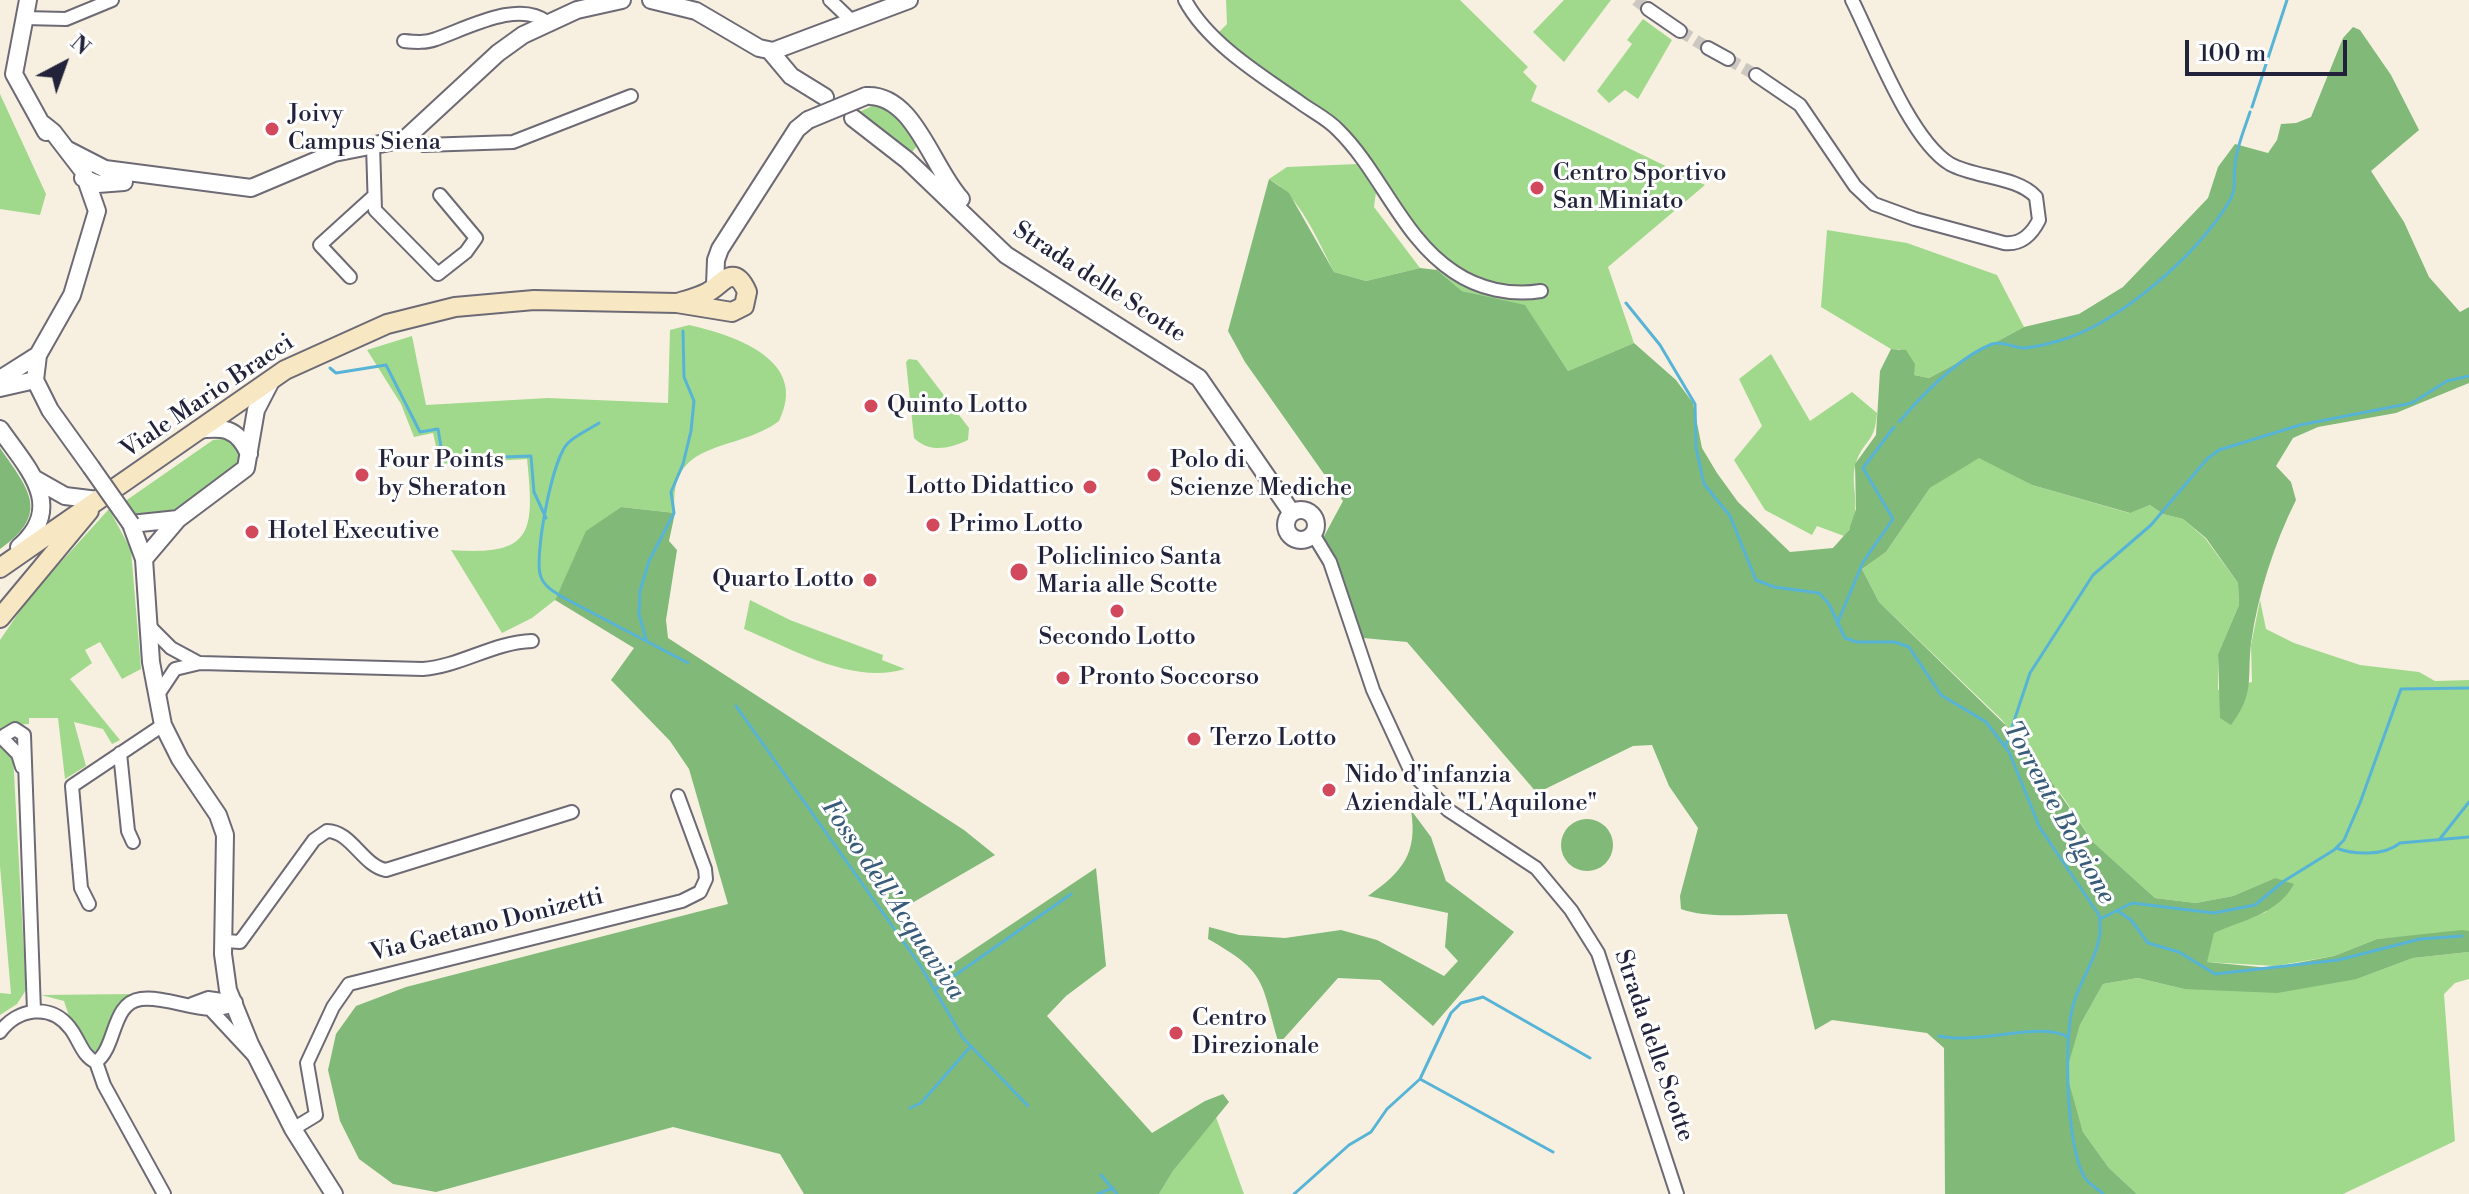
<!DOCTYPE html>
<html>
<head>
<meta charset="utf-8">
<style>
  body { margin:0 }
  #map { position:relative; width:2469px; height:1194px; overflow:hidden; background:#f7f0e1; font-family:"Libre Bodoni",serif }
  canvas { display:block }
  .north { position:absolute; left:24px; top:24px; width:80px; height:80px; -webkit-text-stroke:6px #fff; paint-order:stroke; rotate:41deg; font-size:22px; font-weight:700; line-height:32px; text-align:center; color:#22223b }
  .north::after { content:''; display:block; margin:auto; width:28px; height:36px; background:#22223b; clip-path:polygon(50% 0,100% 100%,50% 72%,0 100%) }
  .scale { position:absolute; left:2185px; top:40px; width:162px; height:36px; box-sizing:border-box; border:4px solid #22223b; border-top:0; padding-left:10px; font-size:24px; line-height:28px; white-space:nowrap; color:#22223b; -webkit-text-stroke:6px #fff; paint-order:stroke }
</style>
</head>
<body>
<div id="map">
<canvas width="2469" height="1194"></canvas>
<div class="north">N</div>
<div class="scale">100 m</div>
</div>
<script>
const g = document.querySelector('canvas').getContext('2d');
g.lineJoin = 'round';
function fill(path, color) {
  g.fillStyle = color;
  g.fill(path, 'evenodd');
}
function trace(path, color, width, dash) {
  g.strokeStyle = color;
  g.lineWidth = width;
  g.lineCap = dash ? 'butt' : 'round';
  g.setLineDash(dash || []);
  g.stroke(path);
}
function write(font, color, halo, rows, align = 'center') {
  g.font = font + ' "Libre Bodoni",serif';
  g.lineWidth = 6;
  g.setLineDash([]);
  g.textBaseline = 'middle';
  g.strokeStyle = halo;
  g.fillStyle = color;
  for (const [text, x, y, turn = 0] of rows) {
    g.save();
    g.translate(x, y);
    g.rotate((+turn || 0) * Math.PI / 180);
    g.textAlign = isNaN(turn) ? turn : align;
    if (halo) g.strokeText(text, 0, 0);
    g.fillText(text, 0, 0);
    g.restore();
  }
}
const green = new Path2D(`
  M 1226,0 L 1460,0 L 1528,67 L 1523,72 L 1537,86 L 1531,101 L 1705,185 L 1608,267 L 1634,343 L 1568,371 L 1525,306 L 1462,291 L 1437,270 L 1376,192 L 1374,207 L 1420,268 L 1366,281 L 1334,272 C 1318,241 1300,196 1269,179 L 1287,167 L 1357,164 L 1335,134 L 1210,41 L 1227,24 Z
  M 1564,0 L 1611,0 L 1564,62 L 1533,32 Z
  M 1643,19 L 1672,40 L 1638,99 L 1625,90 L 1609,103 L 1597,91 L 1632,44 L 1627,40 Z
  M 0,94 L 46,194 L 40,215 L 0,209 Z
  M 872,106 C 898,106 906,126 918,145 L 911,153 L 859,112 Z
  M 1827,230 L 1907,243 L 1997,275 L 2024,327 L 1929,378 L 1914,375 L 1900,349 L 1891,349 L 1821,307 Z
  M 689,325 C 733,335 810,359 779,421 C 735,454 667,437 675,513 L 621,507 L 587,531 L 555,600 L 532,618 L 502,633 L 451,550 C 532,556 535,534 527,459 L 440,464 L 433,433 L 414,437 L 401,404 L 367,350 L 412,336 L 426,405 L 548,398 L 668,403 L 670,330 Z
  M 1771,354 L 1810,421 L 1852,392 L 1877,413 C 1875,444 1863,440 1856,463 C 1848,486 1866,512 1844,536 L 1817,526 L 1812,535 L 1765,510 L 1734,460 L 1762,426 L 1739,379 Z
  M 909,359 L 917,360 L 969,428 L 968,440 C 949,449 929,453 914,438 L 906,362 Z
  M 222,439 L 234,443 L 241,452 L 240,464 L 171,515 L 137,520 L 124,502 L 213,440 Z
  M 1979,457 L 2032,485 L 2129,513 L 2150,505 L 2163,514 L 2183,519 L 2205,538 L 2238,583 L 2239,605 L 2218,654 L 2218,690 L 2252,682 L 2251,645 L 2260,600 L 2266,629 L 2294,643 L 2360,665 L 2419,672 L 2435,681 L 2469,680 L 2469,931 L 2377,939 L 2334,956 L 2275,966 L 2206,962 L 2213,933 L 2266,912 L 2275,878 L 2233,896 L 2196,903 L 2155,898 L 2093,842 L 2063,797 L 2001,719 L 1879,602 L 1862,569 L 1886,552 L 1930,488 Z
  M 109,509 L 131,550 L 141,669 L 122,679 L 100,642 L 85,650 L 92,663 L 70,679 L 120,740 L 112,744 L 103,729 L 74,722 L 86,766 L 65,779 L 58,718 L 29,718 L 29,724 L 12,725 L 0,735 L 0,640 L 30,596 Z
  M 750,600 L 790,620 L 883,655 L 882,660 L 905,669 C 852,685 793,649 744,629 Z
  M 0,743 L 13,755 L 26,990 L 17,1004 L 0,1015 L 0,993 L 11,994 L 0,866 Z
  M 2469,952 L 2469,979 L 2455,983 L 2444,994 L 2455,1141 L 2343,1194 L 2137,1194 L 2109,1168 L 2083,1132 L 2065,1071 L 2080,1025 L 2103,984 L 2138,978 L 2184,989 L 2357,979 L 2413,958 Z
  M 133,994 L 118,1006 L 100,1049 L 94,1052 L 69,1016 L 64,1001 L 41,995 Z
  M 1216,1117 L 1244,1194 L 1159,1194 L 1173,1171 Z`);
const forest = new Path2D(`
  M 2353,27 L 2360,30 L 2391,75 L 2419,130 L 2371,171 L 2404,222 L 2429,277 L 2460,312 L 2469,307 L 2469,383 L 2396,413 L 2318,427 L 2293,438 L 2276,466 L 2291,482 L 2296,500 C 2274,544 2258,594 2251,643 C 2247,679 2255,693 2231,725 L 2220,718 L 2218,654 L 2239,605 L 2238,583 L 2206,538 L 2183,519 L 2163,514 L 2150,505 L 2130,513 L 2032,485 L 1979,458 L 1930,488 L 1886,552 L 1862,569 L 1879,602 L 2026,745 L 2093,842 L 2155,898 L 2196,903 L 2233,896 L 2275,878 L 2294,884 C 2278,914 2243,920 2214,933 L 2207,962 L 2270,968 L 2334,956 L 2377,939 L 2462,930 L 2469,931 L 2469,952 L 2413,958 L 2357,979 L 2277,993 L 2184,989 L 2138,978 L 2103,984 L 2080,1025 L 2066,1072 L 2083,1132 L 2109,1168 L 2137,1194 L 1945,1194 L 1944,1048 L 1927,1033 L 1832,1020 L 1815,1030 L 1787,914 C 1753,913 1711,920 1681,909 L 1680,896 L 1698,828 L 1669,786 L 1652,745 L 1633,746 L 1537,793 L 1407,642 L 1363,638 L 1335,561 L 1322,540 L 1343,501 L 1245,362 L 1228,331 L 1269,179 L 1289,193 L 1334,272 L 1366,281 L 1420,268 L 1437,270 L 1462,291 L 1525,305 L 1568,371 L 1634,343 L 1676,380 L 1693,403 L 1702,448 L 1717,473 L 1738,502 L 1790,552 L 1833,548 L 1849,530 L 1856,509 L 1855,464 L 1876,435 L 1880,371 L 1891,349 L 1906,350 L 1915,364 L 1914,375 L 1929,378 L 2024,327 L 2079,314 L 2123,287 L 2208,198 L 2218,167 L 2235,144 L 2268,153 L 2277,140 L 2281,124 L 2296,123 L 2311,117 L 2343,38 Z
  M 0,448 C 29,490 51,513 0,549 Z
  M 621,507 L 675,513 L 669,541 L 677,550 L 666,620 L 668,638 L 964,830 L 995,855 L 893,914 L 934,976 L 1096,868 L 1106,966 L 1066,996 L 1047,1016 L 1152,1133 L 1205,1101 L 1223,1094 L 1229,1102 L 1173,1171 L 1159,1194 L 804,1194 L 780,1154 L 673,1127 L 436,1192 L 393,1184 L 359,1159 L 340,1121 L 328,1070 L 336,1034 L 356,1006 L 406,987 L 728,904 L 689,769 L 670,741 L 611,680 L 634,648 L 555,600 L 586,531 Z
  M 1411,810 L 1431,837 L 1446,881 L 1514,932 L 1433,1026 L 1380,980 L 1338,978 L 1279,1044 C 1260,980 1268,973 1208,939 L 1209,927 L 1239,935 L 1285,938 L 1341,930 L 1377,940 L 1444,976 L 1458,961 L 1445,947 L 1448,913 L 1368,896 C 1402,872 1418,854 1411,810 Z
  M1561 845a26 26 0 1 1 52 0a26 26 0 1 1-52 0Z`);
const stream = new Path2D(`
  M 2252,107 L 2287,0
  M 1626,303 L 1660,345 L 1695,404 L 1696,448 L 1704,484 L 1730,516 L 1756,580 L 1774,587 L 1819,593 L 1829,604 L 1845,638 L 1857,642 L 1895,642 L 1909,647 L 1941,695 L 1986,722 L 2009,752 L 2040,828 L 2099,915 C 2106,946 2083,973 2074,1002 C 2063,1035 2066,1148 2085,1178 C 2089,1184 2098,1189 2103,1194
  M 330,368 L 336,373 L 386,365 L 420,432 L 438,429 L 443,459 L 531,456 L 534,492 L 546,518
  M 1899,422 C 1923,394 1957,358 1992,344 C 2003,341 2012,347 2022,348 C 2034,348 2047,344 2058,341 C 2117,325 2200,253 2230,200 C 2237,188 2233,178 2235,165 C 2236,148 2245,128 2250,112
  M 599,423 C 590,429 576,435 568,443 C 552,459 535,552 540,574 C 543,587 556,593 566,599 L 688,663
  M 1837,624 L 1863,562 L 1893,519 L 1863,468 L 1894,427
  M 646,639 L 639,614 L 640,591 L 649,561 L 674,513 L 671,492 L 683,464 L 691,431 L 694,401 L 684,377 L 683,331
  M 736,706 L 920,965 L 963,1038 L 1028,1106
  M 2006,745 L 2030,673 L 2093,575 L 2151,525 L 2207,459 L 2219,450 L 2300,425 L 2412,403 L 2447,381 L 2469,376
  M 2439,840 L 2469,802
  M 2336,848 C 2355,855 2384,856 2400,843 L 2469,837
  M 2118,911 L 2131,920 L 2148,943 L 2179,952 L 2215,974 L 2338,960 L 2420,939 L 2462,936
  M 2100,919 L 2132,903 L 2214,913 L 2255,905 L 2284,881 L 2334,850 L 2344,840 L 2360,803 L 2401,689 L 2469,688
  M 934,990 L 1071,894
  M 1939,1036 C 1981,1045 2039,1021 2068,1037
  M 1420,1079 L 1553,1152
  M 910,1108 L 921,1103 L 971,1046
  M 1101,1175 L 1117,1194
  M 1098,1194 L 1113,1188
  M 1294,1194 L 1349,1145 L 1371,1132 L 1387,1109 L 1420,1079 L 1451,1013 L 1461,1003 L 1483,997 L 1590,1058`);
const minorTunnel = new Path2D(`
  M 1636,0 L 1648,9
  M 1680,31 L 1708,48
  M 1728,59 L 1756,75`);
const minor = new Path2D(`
  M 830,0 L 853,22
  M 1185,0 C 1207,42 1260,75 1298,101 C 1311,111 1327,118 1338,130 C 1381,172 1402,238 1454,272 C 1479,289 1511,296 1541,291
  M 1648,9 L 1680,31
  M 24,18 L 66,19 L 112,0
  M 404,41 C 415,42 426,43 436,39 C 470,27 519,0 547,22
  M 1708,48 L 1728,59
  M 1756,75 L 1800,105 L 1855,186 L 1874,204 L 1915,219 L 2004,243 C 2021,245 2032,234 2039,220 L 2036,197 C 2017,176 1975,178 1950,164 C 1910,140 1874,44 1852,0
  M 408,137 L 424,145 L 513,142 L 631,96
  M 373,145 L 375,210 L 438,274 L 466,252 L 476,238 L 440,195
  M 350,277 L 320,245 L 374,196
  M 1313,534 L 1330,562 L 1373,690 L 1411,772 L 1448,810 L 1536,868 L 1571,910 L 1598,953 L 1677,1194
  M 148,625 L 171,648 L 197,662
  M 157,696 L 175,669 L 200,663 L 423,669 C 461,666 494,642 532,641
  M 120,753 L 128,831 L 133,842
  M 22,767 L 18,754 L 5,741 L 5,735 L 15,729 L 24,735 L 34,1011
  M 89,904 L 81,888 L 72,786 L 163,725
  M 226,941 L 240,942 L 314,840 L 327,831 C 351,831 363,866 386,870 L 572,812
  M 192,1004 L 208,998 L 236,1002
  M 212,1011 L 253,1055
  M 0,1032 C 17,1009 50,1002 70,1028 C 79,1039 82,1056 96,1062 L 104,1085 L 164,1194
  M 96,1062 C 117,1047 111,1003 141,999 C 171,995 213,1021 236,1002
  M 293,1129 L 316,1115 L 307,1063 L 333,1007 L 349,984 L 682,901 L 700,892 L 706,879 L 705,869 L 678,796`);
const tertiary = new Path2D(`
  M 28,0 L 14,74 L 46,132
  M 651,0 L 696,11 L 759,48 L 773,51 L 909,0
  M 770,51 L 791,76 L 825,97
  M 866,96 C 914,93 932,168 961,199
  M 853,118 L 907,160 L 1006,255 L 1199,378 L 1292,513
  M 43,124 L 53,132 L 83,171 L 97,211 L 72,295 L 38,355 L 35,380 L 50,410 L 91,467
  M 68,150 L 105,169 L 251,188 L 334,153 L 405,139 L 498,53 L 523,35 L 577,10 L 622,0
  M 83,178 L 98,184 L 124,182
  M 715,285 L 716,260 L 720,249 L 797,129 L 808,120
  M 0,379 L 38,355
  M 0,388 L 35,380
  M 0,429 C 27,468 67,506 19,547
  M 197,430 C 223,427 237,427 249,454
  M 35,479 L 65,496 L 98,500
  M1286 525a15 15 0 1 1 30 0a15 15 0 1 1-30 0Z
  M 178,519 L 131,524 L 144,559 L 151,662 L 163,725 L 180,759 L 218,815 L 225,835 L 223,954 L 228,990 L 250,1044 L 293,1129 L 334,1194
  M 144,559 L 178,519 L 246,468 L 256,410 L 271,381`);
const secondary = new Path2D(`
  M 0,568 L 285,370 L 387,324 L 455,307 L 534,300 L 677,303 L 732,312 L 744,306 L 747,292 C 734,261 721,286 708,292 C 699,297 687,300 677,303
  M 0,618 L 89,511`);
const tertiaryBridge = new Path2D(`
  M 808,120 L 866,96
  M 91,467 L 131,524`);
const markers = [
  [272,129,8,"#d1495b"],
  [1537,188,8,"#d1495b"],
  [871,406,8,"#d1495b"],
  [362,475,8,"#d1495b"],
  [1154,475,8,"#d1495b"],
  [1090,487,8,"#d1495b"],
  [933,525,8,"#d1495b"],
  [252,532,8,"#d1495b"],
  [1019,572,10,"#d1495b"],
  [870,580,8,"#d1495b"],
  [1117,611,8,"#d1495b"],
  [1063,678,8,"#d1495b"],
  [1194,739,8,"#d1495b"],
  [1329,790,8,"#d1495b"],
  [1176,1033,8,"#d1495b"]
];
const poiNames = [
  ["Joivy",288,115],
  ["Campus Siena",288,143],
  ["Centro Sportivo",1553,174],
  ["San Miniato",1553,202],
  ["Quinto Lotto",887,406],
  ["Four Points",378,461],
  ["by Sheraton",378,489],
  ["Polo di",1170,461],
  ["Scienze Mediche",1170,489],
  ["Lotto Didattico",1074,487,"right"],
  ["Primo Lotto",949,525],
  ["Hotel Executive",268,532],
  ["Policlinico Santa",1037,558],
  ["Maria alle Scotte",1037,586],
  ["Quarto Lotto",854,580,"right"],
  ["Secondo Lotto",1117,638,"center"],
  ["Pronto Soccorso",1079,678],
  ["Terzo Lotto",1210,739],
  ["Nido d'infanzia",1345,776],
  ["Aziendale \"L'Aquilone\"",1345,804],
  ["Centro",1192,1019],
  ["Direzionale",1192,1047]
];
const streetNames = [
  ["Strada delle Scotte",1099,283,33],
  ["Viale Mario Bracci",208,397,-34],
  ["Via Gaetano Donizetti",487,926,-14],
  ["Strada delle Scotte",1653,1046,71]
];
const waterNames = [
  ["Torrente Bolgione",2058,813,61],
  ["Fosso dell'Acquaviva",892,900,56]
];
fill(green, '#a0d98c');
fill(forest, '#80b978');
trace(stream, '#58b4d6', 3);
trace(minorTunnel, '#ccc7c0', 12, [12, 6]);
trace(minor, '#6d6a75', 16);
trace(tertiary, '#6d6a75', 20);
trace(secondary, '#6d6a75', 22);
trace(minor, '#fff', 12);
trace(tertiary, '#fff', 16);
trace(secondary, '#f7e8c3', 18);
trace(tertiaryBridge, '#6d6a75', 20, []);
trace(tertiaryBridge, '#fff', 16);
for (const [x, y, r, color] of markers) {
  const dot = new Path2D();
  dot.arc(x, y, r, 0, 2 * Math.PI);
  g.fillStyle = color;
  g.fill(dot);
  trace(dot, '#fff', 3);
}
write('24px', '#22223b', '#fff', poiNames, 'left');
write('24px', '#22223b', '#fff', streetNames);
write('italic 26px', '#385c79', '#fff', waterNames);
</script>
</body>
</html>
